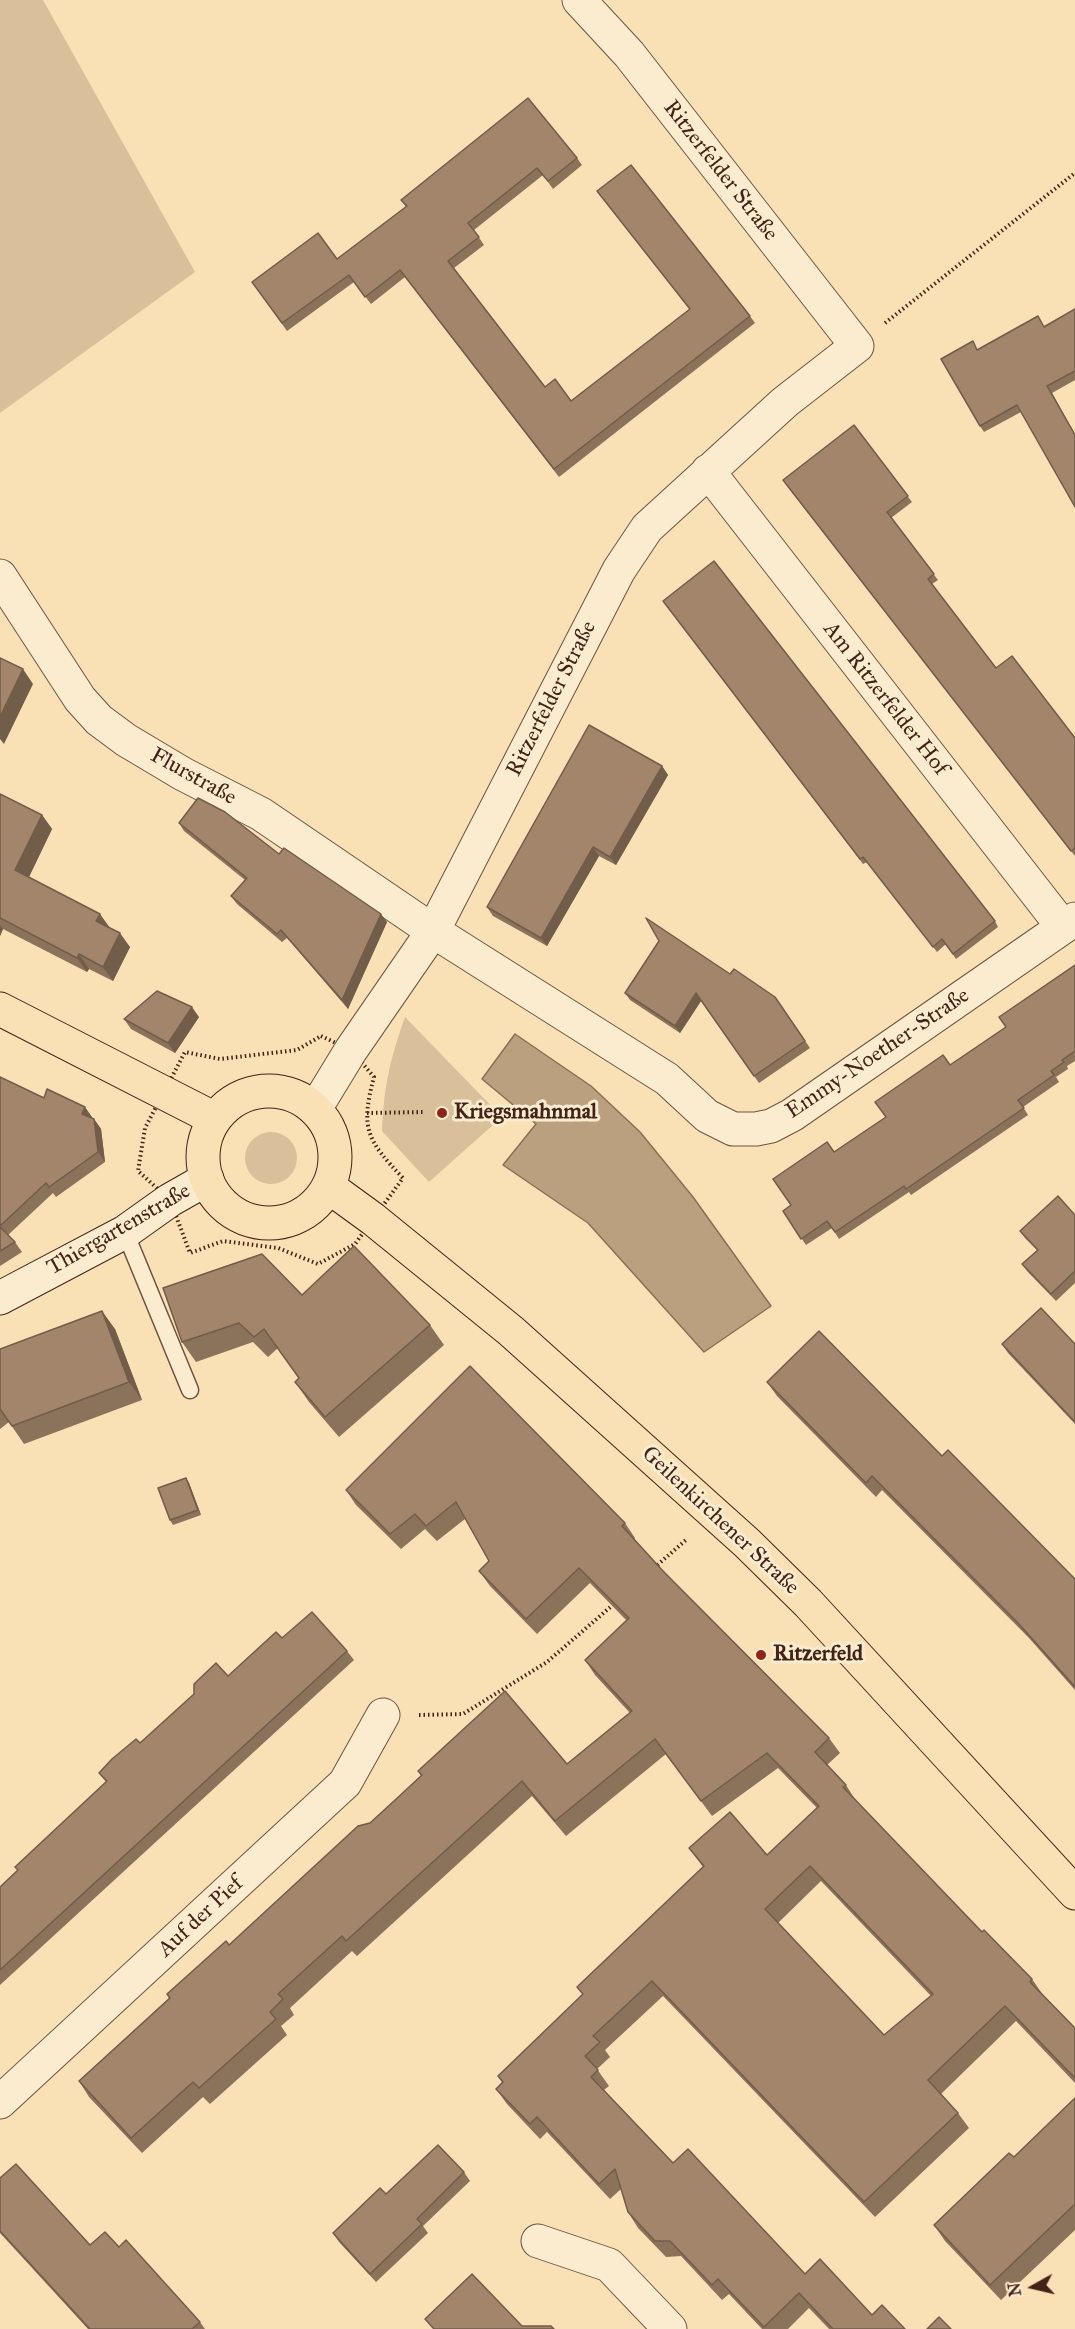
<!DOCTYPE html>
<html>
<head>
<meta charset="utf-8">
<style>
  body { margin:0 }
  #map { position:relative; width:1075px; height:2329px; overflow:hidden; background:#f9e0b5; font-family:"IM FELL Great Primer",serif }
  canvas { display:block }
  .north { position:absolute; left:1003px; top:2257px; width:60px; height:60px; -webkit-text-stroke:4px #fbebcf; paint-order:stroke; rotate:262deg; font-size:16px; font-weight:700; line-height:24px; text-align:center; color:#432318 }
  .north::after { content:''; display:block; margin:auto; width:21px; height:27px; background:#432318; clip-path:polygon(50% 0,100% 100%,50% 72%,0 100%) }
</style>
</head>
<body>
<div id="map">
<canvas width="1075" height="2329"></canvas>
<div class="north">N</div>
</div>
<script>
const g = document.querySelector('canvas').getContext('2d');
g.lineJoin = 'round';
function fill(path, color) {
  g.fillStyle = color;
  g.fill(path, 'evenodd');
}
function trace(path, color, width, dash) {
  g.strokeStyle = color;
  g.lineWidth = width;
  g.lineCap = dash ? 'butt' : 'round';
  g.setLineDash(dash || []);
  g.stroke(path);
}
function write(font, color, halo, rows, align = 'center') {
  g.font = font + ' "IM FELL Great Primer",serif';
  g.lineWidth = 6;
  g.setLineDash([]);
  g.textBaseline = 'middle';
  g.strokeStyle = halo;
  g.fillStyle = color;
  for (const [text, x, y, turn = 0] of rows) {
    g.save();
    g.translate(x, y);
    g.rotate((+turn || 0) * Math.PI / 180);
    g.textAlign = isNaN(turn) ? turn : align;
    if (halo) g.strokeText(text, 0, 0);
    g.fillText(text, 0, 0);
    g.restore();
  }
}
const green = new Path2D(`
  M 0,0 L 43,0 L 195,272 L 0,413 Z
  M 405,1017 L 502,1117 L 429,1182 L 382,1131 C 384,1085 390,1060 405,1017 Z
  M245 1158a26 26 0 1 1 52 0a26 26 0 1 1-52 0Z`);
const water = new Path2D(`
  M 515,1034 L 591,1086 L 640,1132 L 693,1197 L 771,1306 L 704,1352 L 588,1223 L 503,1165 L 536,1124 L 482,1079 Z`);
const path = new Path2D(`
  M 885,323 L 1075,173
  M 321,1036 L 351,1050 L 374,1077 C 360,1129 367,1140 403,1178 L 355,1244 L 318,1264 L 278,1248 L 223,1241 L 190,1253 L 170,1200 L 138,1171 L 145,1128 L 185,1052 L 220,1059 L 297,1050 Z
  M 367,1113 L 425,1112
  M 654,1568 L 687,1539
  M 419,1715 L 463,1714 L 547,1662 L 615,1603`);
const lane = new Path2D(`
  M 125,1232 L 190,1390`);
const street = new Path2D(`
  M 708,471 L 1063,927
  M 0,576 L 80,699 L 99,720 L 126,740 L 183,774 L 261,814 L 433,931 L 667,1079 L 707,1116 L 733,1129 L 756,1129 L 771,1126 L 792,1115 L 1075,919
  M 315,1109 L 351,1050 L 433,931 L 619,570 L 647,528 L 785,402 L 857,346 L 629,54 L 579,0
  M 0,2102 L 345,1783 L 383,1715
  M 538,2241 L 609,2265 L 670,2329`);
const secondary = new Path2D(`
  M 0,1298 L 125,1232 L 170,1200 L 207,1179`);
const primary = new Path2D(`
  M 0,1009 L 215,1119
  M203 1157a66 66 0 1 1 132 0a66 66 0 1 1-132 0Z
  M 329,1187 L 373,1219 L 511,1331 L 747,1543 L 808,1603 L 1075,1893`);
const wall = new Path2D(`
  M 577,158 L 582,165 L 553,189 L 543,175 L 474,230 L 484,245 L 454,268 L 545,387 L 571,401 L 690,310 L 597,191 L 750,316 L 755,323 L 559,477 L 405,277 L 371,304 L 354,282 L 287,331 L 252,282 L 337,259 L 406,207 L 401,200 Z
  M 1075,309 L 1075,380 L 1052,393 L 1075,434 L 1075,507 L 1021,412 L 984,432 L 980,426 L 978,350 L 1044,326 Z
  M 854,425 L 912,502 L 891,518 L 938,580 L 932,584 L 996,668 L 1075,738 L 1075,856 L 787,486 Z
  M 663,601 L 995,921 L 998,927 L 956,959 L 946,944 L 937,952 L 867,862 L 863,864 Z
  M 662,766 L 668,775 L 616,865 L 599,856 L 547,946 L 493,916 L 487,907 Z
  M 0,794 L 42,815 L 52,829 L 29,877 L 110,928 L 130,947 L 113,981 L 89,969 L 87,972 L 3,929 L 0,936 Z
  M 179,823 L 279,854 L 387,922 L 348,1009 L 287,938 L 282,942 L 237,904 L 231,896 L 245,880 L 184,831 Z
  M 1075,965 L 1075,1061 L 1067,1066 L 1068,1069 L 1056,1077 L 1059,1082 L 1023,1107 L 1028,1115 L 911,1195 L 909,1192 L 839,1239 L 832,1228 L 806,1245 L 783,1211 L 791,1205 L 834,1152 L 886,1117 L 950,1065 L 1006,1027 Z
  M 730,974 L 775,997 L 810,1048 L 759,1083 L 701,1001 L 680,1033 L 630,1000 L 625,993 Z
  M 199,1017 L 175,1053 L 131,1029 L 124,1019 Z
  M 0,1077 L 44,1098 L 92,1117 L 92,1118 L 94,1119 L 101,1129 L 105,1162 L 56,1197 L 53,1193 L 8,1235 L 15,1242 L 22,1252 L 0,1266 Z
  M 1075,1215 L 1075,1283 L 1056,1301 L 1027,1271 L 1022,1264 L 1037,1250 L 1025,1238 L 1020,1231 Z
  M 302,1295 L 430,1325 L 444,1345 L 339,1437 L 309,1402 L 295,1382 L 299,1378 L 278,1348 L 268,1357 L 253,1342 L 196,1362 L 182,1342 Z
  M 115,1329 L 142,1400 L 24,1444 L 9,1422 L 0,1429 L 0,1349 Z
  M 1002,1344 L 1075,1344 L 1075,1424 L 1008,1353 Z
  M 767,1382 L 942,1456 L 1075,1579 L 1075,1690 L 1029,1638 L 882,1490 L 876,1497 L 777,1396 Z
  M 186,1478 L 189,1483 L 201,1515 L 173,1525 L 170,1520 Z
  M 346,1490 L 625,1523 L 635,1538 L 634,1539 L 663,1571 L 829,1738 L 840,1753 L 827,1765 L 846,1785 L 856,1801 L 982,1932 L 1032,1979 L 1043,1995 L 1075,2028 L 1075,2083 L 1016,2021 L 941,2094 L 958,2113 L 969,2128 L 875,2217 L 663,1996 L 605,2050 L 610,2057 L 597,2069 L 609,2086 L 604,2090 L 673,2163 L 805,2274 L 872,2315 L 905,2329 L 829,2329 L 809,2308 L 788,2329 L 762,2329 L 729,2294 L 722,2300 L 681,2256 L 666,2257 L 638,2228 L 628,2212 L 621,2189 L 610,2199 L 547,2132 L 540,2139 L 507,2104 L 496,2089 L 502,2082 L 498,2076 L 583,1995 L 577,1987 L 703,1867 L 689,1848 L 767,1855 L 817,1808 L 778,1768 L 712,1816 L 666,1754 L 566,1836 L 532,1796 L 357,1956 L 352,1951 L 290,2008 L 294,2015 L 281,2026 L 287,2035 L 210,2104 L 203,2097 L 142,2153 L 89,2097 L 79,2081 L 169,1998 L 167,1994 L 229,1945 L 370,1823 L 421,1776 L 418,1771 L 567,1764 L 630,1713 L 595,1675 L 585,1660 L 627,1621 L 590,1583 L 537,1634 L 490,1586 L 479,1571 L 489,1561 L 465,1519 L 437,1541 L 425,1529 L 401,1549 L 356,1505 ZM 821,1881 L 931,1996 L 884,2035 L 778,1923 Z
  M 282,1638 L 347,1651 L 354,1660 L 0,1985 L 0,1887 L 18,1871 L 15,1867 L 106,1782 L 99,1773 L 228,1676 Z
  M 1075,2098 L 1075,2230 L 1001,2300 L 945,2241 L 934,2225 L 1014,2157 Z
  M 464,2172 L 470,2181 L 423,2226 L 428,2233 L 376,2282 L 339,2242 L 333,2233 L 386,2194 Z
  M 0,2178 L 90,2245 L 119,2247 L 200,2322 L 205,2329 L 88,2329 L 0,2233 Z`);
const shadedWall = new Path2D(`
  M 1047,386 L 1052,393 L 1075,435 Z
  M 23,669 L 33,684 L 4,744 L 0,739 L 0,717 Z
  M 662,766 L 668,775 L 616,865 L 610,857 Z
  M 42,815 L 52,829 L 25,885 L 15,870 Z
  M 593,847 L 599,856 L 547,946 L 541,938 Z
  M 100,914 L 110,928 L 96,921 Z
  M 381,914 L 387,922 L 348,1009 L 342,1000 Z
  M 0,925 L 3,929 L 0,936 Z
  M 120,933 L 130,947 L 113,981 L 103,967 Z
  M 79,954 L 89,969 L 87,972 L 77,958 Z
  M 696,993 L 701,1001 L 680,1033 L 675,1026 Z
  M 192,1007 L 199,1017 L 175,1053 L 168,1043 Z
  M 85,1107 L 92,1117 L 89,1124 L 82,1114 Z
  M 94,1119 L 101,1129 L 105,1162 L 98,1152 Z
  M 102,1311 L 115,1329 L 142,1400 L 129,1382 Z
  M 186,1478 L 189,1483 L 201,1515 L 198,1510 Z`);
const building = new Path2D(`
  M 528,98 L 577,158 L 548,181 L 537,168 L 468,223 L 479,237 L 448,261 L 545,387 L 555,379 L 571,401 L 690,309 L 597,191 L 631,165 L 750,316 L 554,469 L 400,270 L 365,297 L 349,275 L 282,323 L 252,282 L 318,233 L 337,259 L 407,206 L 401,200 Z
  M 1075,309 L 1075,371 L 1047,386 L 1075,435 L 1075,507 L 1017,405 L 980,426 L 941,359 L 973,341 L 977,350 L 1038,316 L 1044,327 Z
  M 854,425 L 908,496 L 887,512 L 934,574 L 928,579 L 996,668 L 1012,656 L 1075,738 L 1075,848 L 1071,851 L 783,480 Z
  M 714,561 L 995,921 L 953,954 L 942,939 L 933,947 L 863,857 L 860,859 L 663,601 Z
  M 0,658 L 23,669 L 0,717 Z
  M 589,725 L 662,766 L 610,857 L 593,847 L 541,938 L 487,907 Z
  M 0,794 L 42,815 L 15,870 L 100,914 L 96,921 L 120,933 L 103,967 L 79,954 L 77,958 L 0,918 Z
  M 198,798 L 225,812 L 279,854 L 284,848 L 381,914 L 342,1000 L 281,930 L 277,934 L 231,896 L 247,878 L 179,823 Z
  M 646,918 L 730,974 L 734,969 L 775,997 L 805,1041 L 754,1076 L 696,993 L 675,1026 L 625,993 L 659,941 Z
  M 1075,965 L 1075,1051 L 1062,1060 L 1064,1062 L 1051,1071 L 1054,1075 L 1018,1100 L 1024,1108 L 906,1189 L 904,1186 L 835,1232 L 827,1221 L 801,1239 L 783,1211 L 791,1205 L 773,1179 L 827,1142 L 834,1152 L 886,1117 L 875,1102 L 943,1055 L 950,1065 L 1006,1027 L 999,1017 Z
  M 157,991 L 192,1007 L 168,1043 L 124,1019 Z
  M 0,1077 L 44,1098 L 47,1089 L 85,1107 L 82,1114 L 94,1119 L 98,1152 L 49,1187 L 46,1183 L 0,1226 Z
  M 1058,1196 L 1075,1215 L 1075,1271 L 1051,1294 L 1022,1264 L 1038,1250 L 1020,1231 Z
  M 0,1227 L 15,1242 L 0,1251 Z
  M 354,1246 L 430,1325 L 325,1417 L 295,1382 L 299,1378 L 264,1329 L 254,1337 L 239,1323 L 182,1342 L 163,1288 L 262,1254 L 302,1295 Z
  M 1041,1308 L 1075,1344 L 1075,1422 L 1002,1344 Z
  M 102,1311 L 129,1382 L 12,1426 L 0,1409 L 0,1349 Z
  M 819,1331 L 942,1456 L 948,1450 L 1075,1579 L 1075,1687 L 1019,1624 L 872,1476 L 866,1483 L 767,1382 Z
  M 470,1366 L 625,1523 L 622,1526 L 663,1571 L 829,1738 L 815,1752 L 846,1785 L 843,1787 L 982,1932 L 984,1930 L 1032,1979 L 1030,1982 L 1075,2028 L 1075,2078 L 1005,2006 L 928,2080 L 958,2113 L 864,2202 L 652,1981 L 593,2036 L 600,2042 L 585,2056 L 598,2070 L 591,2077 L 673,2163 L 688,2149 L 805,2274 L 820,2259 L 872,2315 L 882,2305 L 905,2329 L 833,2329 L 799,2293 L 764,2327 L 718,2279 L 712,2285 L 670,2241 L 655,2241 L 628,2212 L 615,2169 L 599,2184 L 537,2117 L 530,2124 L 496,2089 L 503,2082 L 498,2076 L 583,1994 L 577,1987 L 704,1866 L 689,1848 L 730,1812 L 767,1855 L 819,1806 L 767,1753 L 701,1801 L 655,1739 L 555,1821 L 522,1781 L 346,1941 L 342,1936 L 278,1994 L 283,1999 L 270,2012 L 276,2019 L 199,2088 L 193,2082 L 131,2138 L 79,2081 L 170,1998 L 167,1994 L 226,1941 L 229,1945 L 358,1826 L 370,1823 L 394,1801 L 422,1775 L 418,1771 L 505,1691 L 567,1764 L 632,1711 L 585,1660 L 629,1618 L 579,1568 L 526,1619 L 479,1571 L 489,1561 L 456,1502 L 426,1526 L 415,1514 L 390,1534 L 346,1490 ZM 810,1866 L 933,1994 L 884,2035 L 765,1909 Z
  M 186,1478 L 198,1510 L 170,1520 L 158,1488 Z
  M 312,1612 L 347,1651 L 0,1970 L 0,1887 L 18,1870 L 15,1867 L 107,1781 L 99,1773 L 112,1759 L 136,1739 L 140,1743 L 194,1694 L 194,1684 L 216,1663 L 228,1676 L 276,1632 L 282,1638 Z
  M 1075,2098 L 1075,2204 L 990,2285 L 934,2225 L 1009,2153 L 1014,2157 Z
  M 438,2145 L 464,2172 L 417,2219 L 422,2224 L 370,2274 L 333,2233 L 380,2188 L 386,2194 Z
  M 16,2164 L 90,2245 L 105,2232 L 119,2247 L 126,2240 L 200,2322 L 192,2329 L 90,2329 L 0,2231 L 0,2178 Z
  M 472,2274 L 522,2326 L 551,2326 L 554,2329 L 434,2329 L 425,2319 Z
  M 939,2317 L 951,2329 L 927,2329 Z`);
const markers = [
  [442,1113,6,"#8f2418"],
  [761,1655,6,"#8f2418"]
];
const streetNames = [
  ["Ritzerfelder Straße",720,171,52],
  ["Ritzerfelder Straße",552,699,-63],
  ["Am Ritzerfelder Hof",885,699,52],
  ["Flurstraße",193,777,29],
  ["Emmy-Noether-Straße",878,1054,-34],
  ["Thiergartenstraße",119,1230,-30],
  ["Geilenkirchener Straße",720,1521,43],
  ["Auf der Pief",201,1917,-43]
];
const poiNames = [
  ["Kriegsmahnmal",454,1113],
  ["Ritzerfeld",773,1655]
];
fill(green, '#dac09a');
fill(water, '#bba080');
trace(water, '#8b6e56', 1.5);
trace(lane, '#70523f', 19);
trace(street, '#70523f', 35);
trace(secondary, '#432318', 35);
trace(primary, '#432318', 35);
trace(path, '#432318', 4, [1.5, 3]);
trace(lane, '#fbebcf', 16);
trace(street, '#fbebcf', 33);
trace(secondary, '#fbebcf', 33);
trace(primary, '#f9e0b5', 33);
fill(wall, '#8b725b');
fill(shadedWall, '#715d4a');
fill(building, '#a2856a');
trace(building, '#715d4a', 1.5);
for (const [x, y, r, color] of markers) {
  const dot = new Path2D();
  dot.arc(x, y, r, 0, 2 * Math.PI);
  g.fillStyle = color;
  g.fill(dot);
  trace(dot, '#fbebcf', 2);
}
write('22px', '#432318', '#fbebcf', streetNames);
write('bold 22px', '#432318', '#fbebcf', poiNames, 'left');
</script>
</body>
</html>
